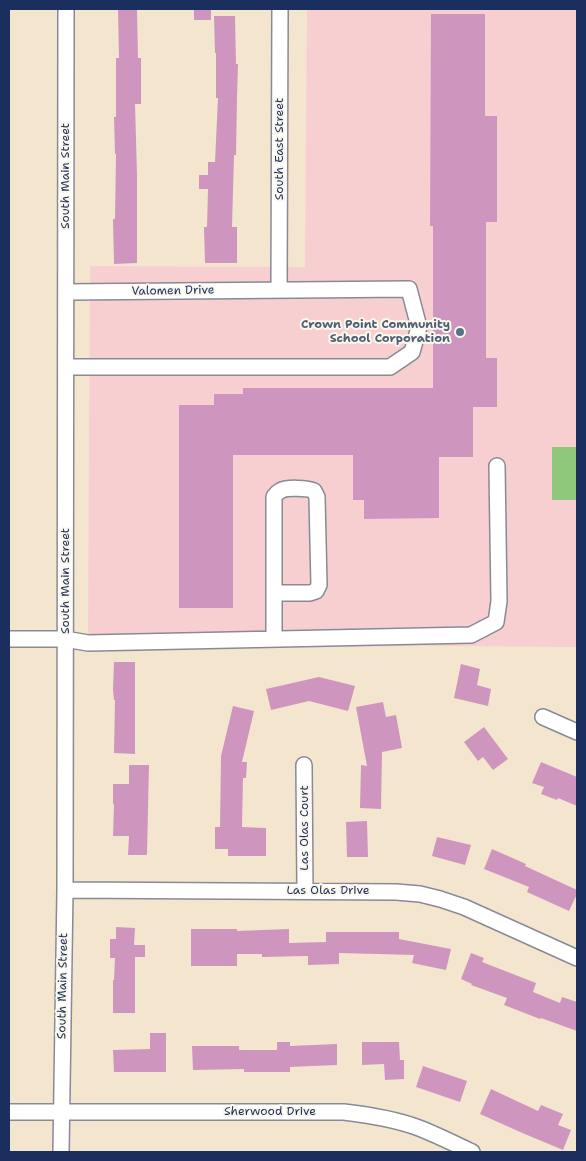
<!DOCTYPE html>
<html>
<head>
<meta charset="utf-8">
<style>
  body { margin:0 }
  #map { position:relative; width:586px; height:1161px; overflow:hidden; background:#f4e6ce; font-family:"Shantell Sans",sans-serif }
  canvas { display:block }
  .frame { position:absolute; inset:0; border:10px solid #1b2f5e; pointer-events:none }
</style>
</head>
<body>
<div id="map">
<canvas width="586" height="1161"></canvas>
<div class="frame"></div>
</div>
<script>
const g = document.querySelector('canvas').getContext('2d');
g.lineJoin = 'round';
function fill(path, color) {
  g.fillStyle = color;
  g.fill(path, 'evenodd');
}
function trace(path, color, width, dash) {
  g.strokeStyle = color;
  g.lineWidth = width;
  g.lineCap = dash ? 'butt' : 'round';
  g.setLineDash(dash || []);
  g.stroke(path);
}
function write(font, color, halo, rows, align = 'center') {
  g.font = font + ' "Shantell Sans",sans-serif';
  g.lineWidth = 4;
  g.setLineDash([]);
  g.textBaseline = 'middle';
  g.strokeStyle = halo;
  g.fillStyle = color;
  for (const [text, x, y, turn = 0] of rows) {
    g.save();
    g.translate(x, y);
    g.rotate((+turn || 0) * Math.PI / 180);
    g.textAlign = isNaN(turn) ? turn : align;
    if (halo) g.strokeText(text, 0, 0);
    g.fillText(text, 0, 0);
    g.restore();
  }
}
const built = new Path2D(`
  M 307,9 L 577,9 L 577,647 L 88,643 L 90,266 L 305,267 Z`);
const green = new Path2D(`
  M 552,447 L 577,447 L 577,500 L 552,500 Z`);
const building = new Path2D(`
  M 118,9 L 137,9 L 138,58 L 141,58 L 141,104 L 135,104 L 137,175 L 137,263 L 114,264 L 113,219 L 115,219 L 116,154 L 115,154 L 114,117 L 116,117 L 116,58 L 119,58 Z
  M 194,9 L 211,9 L 211,20 L 194,20 Z
  M 431,14 L 485,14 L 485,116 L 497,116 L 497,222 L 486,222 L 486,358 L 497,358 L 497,407 L 473,407 L 473,457 L 439,457 L 439,518 L 364,519 L 364,500 L 353,500 L 353,455 L 233,455 L 233,608 L 179,608 L 179,405 L 214,405 L 214,394 L 243,394 L 243,388 L 433,388 L 433,226 L 430,226 Z
  M 214,16 L 235,16 L 236,64 L 238,64 L 237,98 L 236,155 L 234,155 L 232,227 L 237,227 L 237,263 L 205,263 L 204,227 L 207,227 L 208,189 L 199,189 L 199,175 L 208,175 L 208,162 L 215,162 L 218,98 L 216,98 L 216,53 L 215,53 Z
  M 114,662 L 135,662 L 135,754 L 114,753 L 115,700 L 114,700 L 113,690 Z
  M 461,664 L 480,669 L 477,685 L 491,689 L 488,706 L 454,698 Z
  M 319,677 L 355,686 L 348,711 L 309,701 L 271,710 L 266,689 Z
  M 383,702 L 386,717 L 396,715 L 402,748 L 382,752 L 381,809 L 360,808 L 361,765 L 367,766 L 356,707 Z
  M 233,706 L 254,711 L 242,762 L 247,762 L 246,778 L 243,778 L 242,827 L 266,828 L 266,856 L 228,856 L 228,849 L 215,849 L 215,827 L 220,827 L 221,756 Z
  M 484,727 L 508,759 L 493,770 L 483,757 L 478,761 L 464,742 Z
  M 541,762 L 577,777 L 577,806 L 558,798 L 557,800 L 541,794 L 544,787 L 532,783 Z
  M 129,765 L 149,765 L 147,855 L 128,855 L 129,836 L 113,836 L 114,804 L 113,804 L 113,784 L 129,784 Z
  M 367,821 L 368,857 L 347,857 L 346,822 Z
  M 437,837 L 471,845 L 465,865 L 432,856 Z
  M 492,849 L 526,864 L 525,866 L 577,890 L 577,894 L 569,911 L 527,892 L 529,887 L 484,869 Z
  M 116,927 L 135,928 L 134,945 L 145,945 L 145,957 L 135,957 L 135,1013 L 113,1013 L 113,980 L 114,980 L 115,958 L 110,958 L 110,939 L 116,939 Z
  M 191,929 L 237,929 L 237,931 L 289,929 L 289,943 L 326,942 L 326,932 L 399,932 L 399,939 L 451,949 L 446,970 L 412,963 L 414,955 L 339,953 L 339,964 L 308,965 L 308,956 L 262,957 L 262,954 L 237,954 L 237,966 L 191,966 Z
  M 471,953 L 484,958 L 482,962 L 536,983 L 533,992 L 560,1003 L 562,997 L 577,1002 L 577,1031 L 541,1018 L 540,1019 L 504,1005 L 507,998 L 471,985 L 472,984 L 461,979 Z
  M 150,1033 L 166,1033 L 166,1072 L 114,1072 L 113,1050 L 150,1049 Z
  M 277,1042 L 290,1042 L 290,1046 L 337,1044 L 337,1065 L 290,1067 L 290,1072 L 244,1072 L 244,1069 L 193,1070 L 192,1046 L 239,1046 L 239,1050 L 277,1050 Z
  M 362,1042 L 399,1042 L 400,1060 L 404,1060 L 404,1079 L 385,1080 L 384,1064 L 362,1065 Z
  M 423,1066 L 467,1081 L 460,1102 L 416,1087 Z
  M 491,1089 L 538,1111 L 541,1105 L 563,1114 L 558,1125 L 571,1130 L 563,1150 L 520,1132 L 480,1114 Z`);
const minor = new Path2D(`
  M 279,290 L 280,9
  M 66,367 L 390,367 L 412,352 L 419,327 L 409,289 L 66,292
  M 274,593 L 310,593 L 316,591 L 319,585 L 317,497 L 314,491 C 308,488 286,487 280,491 C 276,493 276,494 274,497 L 274,639
  M 9,639 L 65,639 L 88,643 L 471,635 L 496,622 L 499,601 L 497,466
  M 543,717 L 577,732
  M 304,765 L 305,891
  M 65,890 L 396,892 L 420,894 L 440,899 L 464,907 L 577,958
  M 9,1112 L 344,1112 C 370,1115 395,1119 419,1128 C 437,1135 455,1144 472,1152
  M 61,1152 L 65,890 L 66,9`);
const markers = [
  [460,332,5,"#5c6f8a"]
];
const streetNames = [
  ["South East Street",280,149,-90],
  ["South Main Street",66,176,-90],
  ["Valomen Drive",173,291,-1],
  ["South Main Street",66,581,-90],
  ["Las Olas Court",305,828,-90],
  ["Las Olas Drive",328,891],
  ["South Main Street",63,986,-89],
  ["Sherwood Drive",270,1112]
];
const serviceNames = [
  ["Crown Point Community",450,325],
  ["School Corporation",450,339]
];
fill(built, '#f7cfd1');
fill(green, '#8fc87b');
fill(building, '#ce96bf');
trace(minor, '#888a96', 18);
trace(minor, '#fff', 15);
for (const [x, y, r, color] of markers) {
  const dot = new Path2D();
  dot.arc(x, y, r, 0, 2 * Math.PI);
  g.fillStyle = color;
  g.fill(dot);
  trace(dot, '#fbf7ec', 2);
}
write('12px', '#1b2f5e', '#fbf7ec', streetNames);
write('bold 12px', '#4e5e75', '#fbf7ec', serviceNames, 'right');
</script>
</body>
</html>
